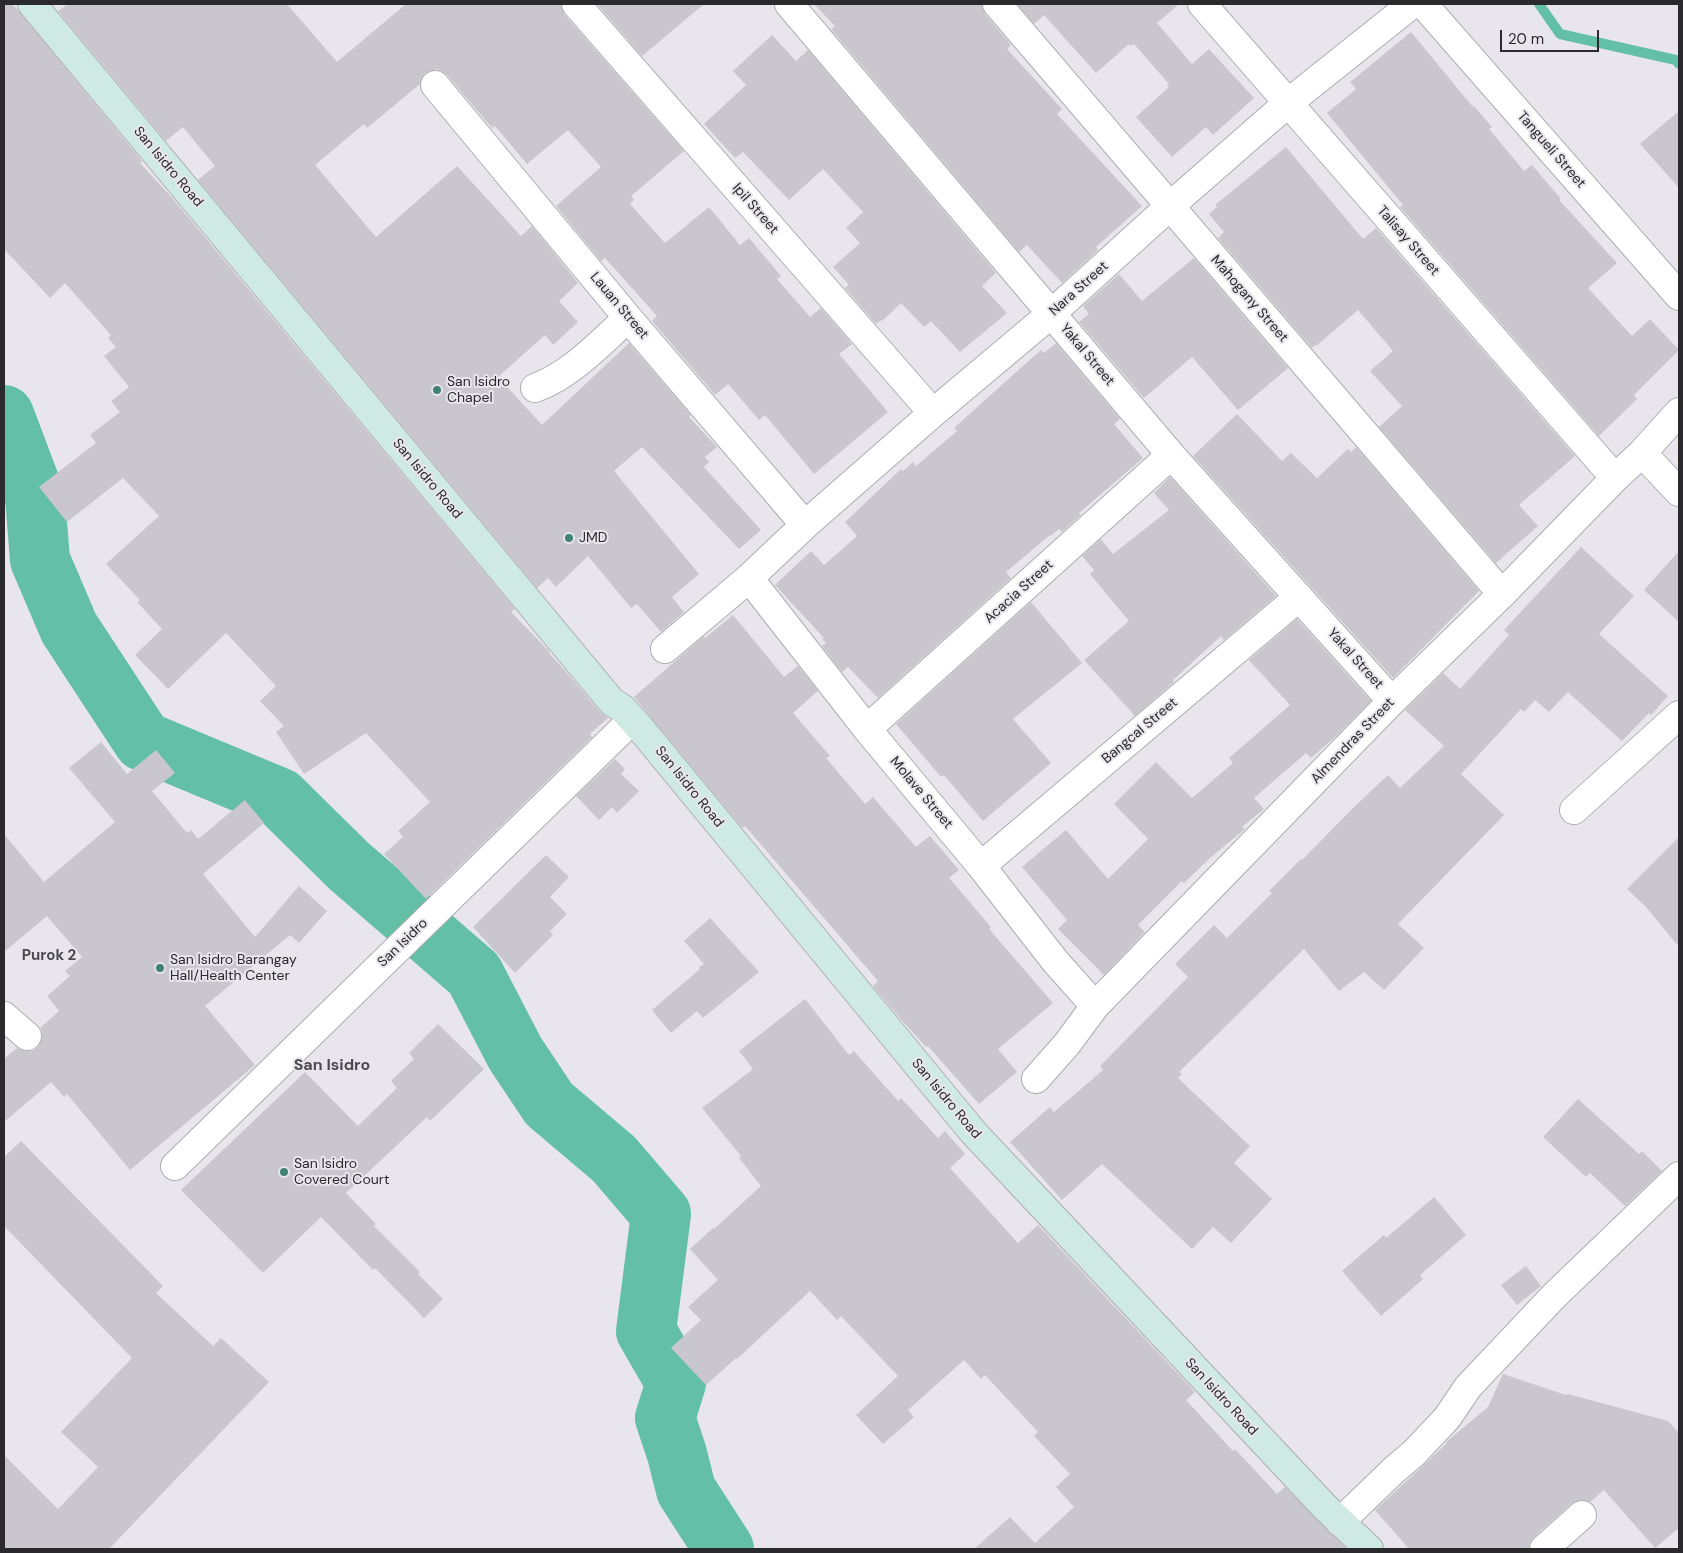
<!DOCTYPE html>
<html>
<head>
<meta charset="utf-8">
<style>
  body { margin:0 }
  #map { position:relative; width:1683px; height:1553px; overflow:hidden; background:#e8e6ec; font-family:"DM Sans",sans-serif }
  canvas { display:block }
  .frame { position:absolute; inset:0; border:5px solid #2a2a2c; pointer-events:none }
  .scale { position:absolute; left:1500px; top:30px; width:99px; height:22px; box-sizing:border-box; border:2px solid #2a2a2c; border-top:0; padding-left:6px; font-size:15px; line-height:18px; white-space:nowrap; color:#2a2a2c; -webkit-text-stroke:4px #e8e6ec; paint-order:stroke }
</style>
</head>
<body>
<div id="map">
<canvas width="1683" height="1553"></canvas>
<div class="frame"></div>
<div class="scale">20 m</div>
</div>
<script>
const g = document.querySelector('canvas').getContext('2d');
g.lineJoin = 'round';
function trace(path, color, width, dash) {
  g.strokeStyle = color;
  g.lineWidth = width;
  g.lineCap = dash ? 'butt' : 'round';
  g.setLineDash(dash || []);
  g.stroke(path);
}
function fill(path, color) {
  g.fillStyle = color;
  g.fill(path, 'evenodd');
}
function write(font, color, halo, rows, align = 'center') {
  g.font = font + ' "DM Sans",sans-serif';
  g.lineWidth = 4;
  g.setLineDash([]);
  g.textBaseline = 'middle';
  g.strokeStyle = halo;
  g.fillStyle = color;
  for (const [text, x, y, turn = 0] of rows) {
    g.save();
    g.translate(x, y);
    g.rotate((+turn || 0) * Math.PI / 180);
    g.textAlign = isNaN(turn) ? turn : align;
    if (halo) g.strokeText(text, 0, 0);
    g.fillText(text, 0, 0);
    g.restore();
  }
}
const stream = new Path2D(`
  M 1539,4 L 1560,34 L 1676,60 L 1679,64`);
const river = new Path2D(`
  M 4,415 L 35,497 L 40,560 L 69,628 L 143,741 L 280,798 L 349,866 L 474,974 L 515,1053 L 549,1104 L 614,1159 L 661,1214 L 646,1331 L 676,1383 L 665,1418 L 677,1454 L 686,1490 L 724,1549`);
const building = new Path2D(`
  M 4,4 L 12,4 L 19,11 L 142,161 L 140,163 L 174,200 L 515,609 L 511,612 L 550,652 L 549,653 L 569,675 L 600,712 L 608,718 L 590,734 L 592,737 L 426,899 L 384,854 L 403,837 L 398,831 L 430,802 L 366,733 L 304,774 L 276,732 L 284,726 L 260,701 L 276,686 L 226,633 L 168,689 L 135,655 L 162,629 L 137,602 L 140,600 L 106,564 L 159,516 L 123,478 L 67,522 L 39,487 L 96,443 L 90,435 L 120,412 L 111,401 L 129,387 L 104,356 L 116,347 L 108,338 L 111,335 L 65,283 L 50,298 L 4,249 Z
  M 68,4 L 287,4 L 337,62 L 406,4 L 561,4 L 564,14 L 684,151 L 631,196 L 634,200 L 630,204 L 665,243 L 709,207 L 740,245 L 749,238 L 781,276 L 777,279 L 810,317 L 821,308 L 852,344 L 839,354 L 888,412 L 814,474 L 765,415 L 759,420 L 728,384 L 715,395 L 652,321 L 657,316 L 605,258 L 601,261 L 556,206 L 601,167 L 568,130 L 527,164 L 495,126 L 492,128 L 447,75 L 437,69 L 425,73 L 421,79 L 420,84 L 367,128 L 364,124 L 315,165 L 376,237 L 457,166 L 521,236 L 532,226 L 578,283 L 559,301 L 578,322 L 553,345 L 545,335 L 498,377 L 542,425 L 629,343 L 691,415 L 689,417 L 717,447 L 705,457 L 709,462 L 704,467 L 761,530 L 739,549 L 642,447 L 614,471 L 699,574 L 672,597 L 684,612 L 661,632 L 637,604 L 631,608 L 588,556 L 556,587 L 548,578 L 537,588 L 198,180 L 215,166 L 183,127 L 166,141 L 58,11 Z
  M 597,4 L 704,4 L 642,56 Z
  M 814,4 L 982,4 L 985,14 L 1011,45 L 1007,49 L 1062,109 L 1057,114 L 1142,206 L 1096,247 L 1098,250 L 1062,283 L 1027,245 L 1019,252 L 831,29 L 835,26 Z
  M 1017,4 L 1179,4 L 1157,23 L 1192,64 L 1209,49 L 1254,98 L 1213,135 L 1206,127 L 1172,157 L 1136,117 L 1169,87 L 1167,85 L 1169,84 L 1134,44 L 1131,46 L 1129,44 L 1096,73 L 1044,15 L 1034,24 Z
  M 1411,32 L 1473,107 L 1474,106 L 1492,127 L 1489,129 L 1524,171 L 1532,165 L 1561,199 L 1559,200 L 1617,263 L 1588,288 L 1632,336 L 1650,319 L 1679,350 L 1634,395 L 1637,399 L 1599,436 L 1400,207 L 1403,205 L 1327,113 L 1356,89 L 1350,82 Z
  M 772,35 L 796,61 L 808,50 L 996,273 L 982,286 L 1007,313 L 960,352 L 931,321 L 924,327 L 901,303 L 882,321 L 881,320 L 876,324 L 845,288 L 849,285 L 833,267 L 860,243 L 846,228 L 863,212 L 823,169 L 789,200 L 743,152 L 735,158 L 704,124 L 746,85 L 733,71 Z
  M 1679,111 L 1679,188 L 1640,144 Z
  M 1286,147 L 1363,239 L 1376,228 L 1575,456 L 1519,505 L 1538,526 L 1496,563 L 1379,427 L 1402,406 L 1370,371 L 1393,351 L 1358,310 L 1316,346 L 1315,345 L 1312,348 L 1218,238 L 1224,232 L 1209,214 L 1217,207 L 1215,205 Z
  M 1194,258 L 1288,368 L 1238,410 L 1192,357 L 1144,398 L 1079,322 L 1089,314 L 1083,306 L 1119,274 L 1142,301 Z
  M 1056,343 L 1120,419 L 1114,424 L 1143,458 L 1079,513 L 1081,515 L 1062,532 L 1059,529 L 1051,536 L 1050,535 L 1006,572 L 1011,578 L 878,698 L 848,667 L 842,672 L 822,646 L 826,643 L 822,639 L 824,638 L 775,585 L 811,551 L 824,565 L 857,536 L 845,522 L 901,469 L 903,471 L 913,462 L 916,466 L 957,431 L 954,428 L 995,391 L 1041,350 L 1044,353 Z
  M 1237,414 L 1282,461 L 1291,453 L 1317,478 L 1348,449 L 1351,452 L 1356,447 L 1479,591 L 1393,678 L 1193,456 Z
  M 1170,477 L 1276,596 L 1224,640 L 1221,636 L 1173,680 L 1174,682 L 1135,716 L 1084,660 L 1129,621 L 1090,574 L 1094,570 L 1082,556 L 1101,539 L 1113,554 L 1169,510 L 1154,493 Z
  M 1582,546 L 1582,548 L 1634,596 L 1599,634 L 1668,696 L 1651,715 L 1649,713 L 1622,741 L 1568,692 L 1549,712 L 1535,700 L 1524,712 L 1521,709 L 1461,774 L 1504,815 L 1398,924 L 1424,948 L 1384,990 L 1364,972 L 1339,991 L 1304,949 L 1179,1072 L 1182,1074 L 1178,1078 L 1250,1146 L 1234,1163 L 1272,1199 L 1231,1243 L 1213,1227 L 1192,1249 L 1102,1164 L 1062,1200 L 1010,1142 L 1050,1107 L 1054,1112 L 1103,1070 L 1100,1066 L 1188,977 L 1175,964 L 1214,925 L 1227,938 L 1272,893 L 1269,891 L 1301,859 L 1302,860 L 1353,808 L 1388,775 L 1400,788 L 1444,746 L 1405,710 L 1443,673 L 1460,689 L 1509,635 L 1504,630 Z
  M 1679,551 L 1679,622 L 1644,590 Z
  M 1031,602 L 1082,663 L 1013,719 L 1051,763 L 983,821 L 944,775 L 941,777 L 896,724 Z
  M 733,615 L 784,677 L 798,666 L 818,691 L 793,713 L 830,756 L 826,758 L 865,804 L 873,797 L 916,847 L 930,836 L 959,870 L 949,878 L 991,927 L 989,929 L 1053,1003 L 998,1049 L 1017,1072 L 979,1104 L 928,1046 L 926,1047 L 898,1016 L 873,986 L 878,981 L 745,826 L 743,828 L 739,824 L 634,697 L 704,636 L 705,638 Z
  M 1297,619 L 1371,701 L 1335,737 L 1311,758 L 1306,753 L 1254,798 L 1264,809 L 1242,827 L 1245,829 L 1210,858 L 1184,883 L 1182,881 L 1138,925 L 1145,932 L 1104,975 L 1058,929 L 1067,920 L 1022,867 L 1066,830 L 1108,879 L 1148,839 L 1114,804 L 1156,762 L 1192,798 L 1233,763 L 1229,758 L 1290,705 L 1249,660 Z
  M 101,742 L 127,774 L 156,750 L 175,773 L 152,791 L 187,833 L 191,830 L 198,839 L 245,800 L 264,823 L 203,874 L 255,937 L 299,886 L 327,911 L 299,943 L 290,935 L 205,1006 L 255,1065 L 130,1170 L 67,1094 L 64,1097 L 51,1082 L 4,1122 L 4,1059 L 17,1048 L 24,1051 L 32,1051 L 39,1046 L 42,1038 L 42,1031 L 40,1028 L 59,1011 L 47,996 L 70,976 L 65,971 L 82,957 L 47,916 L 4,952 L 4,834 L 44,882 L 115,822 L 69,768 Z
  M 615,759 L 625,769 L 621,774 L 639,791 L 617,813 L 612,807 L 599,820 L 576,796 Z
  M 1679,837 L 1679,947 L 1646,907 L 1627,889 Z
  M 546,855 L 569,877 L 550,897 L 567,914 L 550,931 L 553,935 L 515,973 L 473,927 Z
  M 710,918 L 759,972 L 703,1018 L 697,1011 L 671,1033 L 652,1010 L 700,969 L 699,967 L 704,964 L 684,941 Z
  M 805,999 L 849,1055 L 854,1051 L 898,1101 L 901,1098 L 938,1138 L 945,1131 L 965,1154 L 950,1168 L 1018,1243 L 1038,1225 L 1195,1392 L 1186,1400 L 1233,1451 L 1235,1449 L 1277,1494 L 1285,1487 L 1347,1549 L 974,1549 L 1010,1517 L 1035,1543 L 1074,1507 L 1056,1487 L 1070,1474 L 1034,1436 L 1038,1432 L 985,1375 L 981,1379 L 964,1360 L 908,1410 L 914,1417 L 883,1444 L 856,1415 L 898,1376 L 841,1316 L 837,1320 L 810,1291 L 737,1359 L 736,1358 L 706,1385 L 671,1348 L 701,1320 L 688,1307 L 718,1280 L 690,1249 L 713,1228 L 714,1229 L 761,1186 L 739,1158 L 741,1156 L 702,1108 L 753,1069 L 739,1051 Z
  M 438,1024 L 484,1069 L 430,1121 L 427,1117 L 346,1193 L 376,1224 L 374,1226 L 420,1272 L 418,1274 L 443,1299 L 424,1318 L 375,1268 L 373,1270 L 321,1217 L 263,1273 L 181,1190 L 305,1072 L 358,1126 L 397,1088 L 391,1081 L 414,1059 L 409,1053 Z
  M 1578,1099 L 1639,1154 L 1642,1151 L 1662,1171 L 1625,1206 L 1590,1173 L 1586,1177 L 1543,1137 Z
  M 21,1141 L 163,1286 L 156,1293 L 213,1346 L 221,1338 L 269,1382 L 109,1549 L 4,1549 L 4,1455 L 58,1509 L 98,1467 L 61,1432 L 132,1358 L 4,1226 L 4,1157 Z
  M 1434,1197 L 1466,1235 L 1420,1275 L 1423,1279 L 1381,1316 L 1342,1271 L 1384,1235 L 1386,1238 Z
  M 1526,1266 L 1541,1286 L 1517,1305 L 1501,1285 Z
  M 1503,1374 L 1566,1395 L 1568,1394 L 1668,1421 L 1679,1433 L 1679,1528 L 1655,1548 L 1604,1490 L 1590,1502 L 1579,1500 L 1572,1503 L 1534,1537 L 1529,1544 L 1529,1549 L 1409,1549 L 1375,1510 L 1425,1464 L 1447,1443 L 1446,1442 L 1488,1407 Z`);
const minor = new Path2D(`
  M 576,4 L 933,413
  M 789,4 L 1171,455 L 1392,701
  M 997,4 L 1502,594
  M 1202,4 L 1615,478
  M 1423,4 L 1679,296
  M 435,85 L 628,318 L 805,525
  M 535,388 C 571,375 600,343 628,318
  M 1642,453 L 1679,492
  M 749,578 L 867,729 L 981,866 L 1055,961 L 1095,1006
  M 665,649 L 749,578 L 805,525 L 933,413 L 1052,313 L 1170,206 L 1288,103 L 1412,4
  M 867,729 L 1171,455
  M 1574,810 L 1679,715
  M 981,866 L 1299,597
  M 4,1016 L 27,1036
  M 1036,1079 L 1067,1044 L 1095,1006 L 1392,701 L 1502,594 L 1615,478 L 1642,453 L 1679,412
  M 175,1166 L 632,720
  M 1340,1522 L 1394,1470 L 1414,1453 L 1447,1418 L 1468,1387 L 1554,1296 L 1679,1176
  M 1544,1549 L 1582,1515`);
const secondary = new Path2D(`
  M 32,4 L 612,702 L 622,708 L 641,729 L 973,1132 L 1323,1505 L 1369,1549`);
const markers = [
  [437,390,5,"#428270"],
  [569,538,5,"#428270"],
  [160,968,5,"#428270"],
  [284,1172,5,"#428270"]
];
const streetNames = [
  ["Tangueli Street",1551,150,49],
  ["San Isidro Road",168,167,50],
  ["Ipil Street",755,209,49],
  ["Talisay Street",1408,241,49],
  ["Nara Street",1079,289,-42],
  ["Mahogany Street",1249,299,49],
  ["Lauan Street",619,306,50],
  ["Yakal Street",1087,355,50],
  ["San Isidro Road",427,479,50],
  ["Acacia Street",1019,592,-42],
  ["Yakal Street",1355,659,48],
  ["Bangcal Street",1140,731,-40],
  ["Almendras Street",1353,741,-46],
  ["San Isidro Road",689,787,51],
  ["Molave Street",921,793,50],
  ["San Isidro",403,943,-44],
  ["San Isidro Road",946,1099,50],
  ["San Isidro Road",1221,1397,47]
];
const poiNames = [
  ["San Isidro",447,382],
  ["Chapel",447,398],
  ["JMD",579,538],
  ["San Isidro Barangay",170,960],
  ["Hall/Health Center",170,976],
  ["San Isidro",294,1164],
  ["Covered Court",294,1180]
];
const neighbourhoodNames = [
  ["Purok 2",49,956]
];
const quarterNames = [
  ["San Isidro",332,1066]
];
trace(stream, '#63c0a6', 10);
trace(river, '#63c0a6', 60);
fill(building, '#c9c7cd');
trace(minor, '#aeacb2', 30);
trace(secondary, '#aeacb2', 30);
trace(minor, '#fff', 28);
trace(secondary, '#cfeae3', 28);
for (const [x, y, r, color] of markers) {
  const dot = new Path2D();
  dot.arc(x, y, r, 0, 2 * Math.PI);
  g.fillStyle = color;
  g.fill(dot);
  trace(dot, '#e8e6ec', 2);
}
write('14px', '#2a2a2c', '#e8e6ec', streetNames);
write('14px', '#2a2a2c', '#e8e6ec', poiNames, 'left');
write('bold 15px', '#4b4a4f', '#e8e6ec', neighbourhoodNames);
write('bold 16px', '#4b4a4f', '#e8e6ec', quarterNames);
</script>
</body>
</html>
